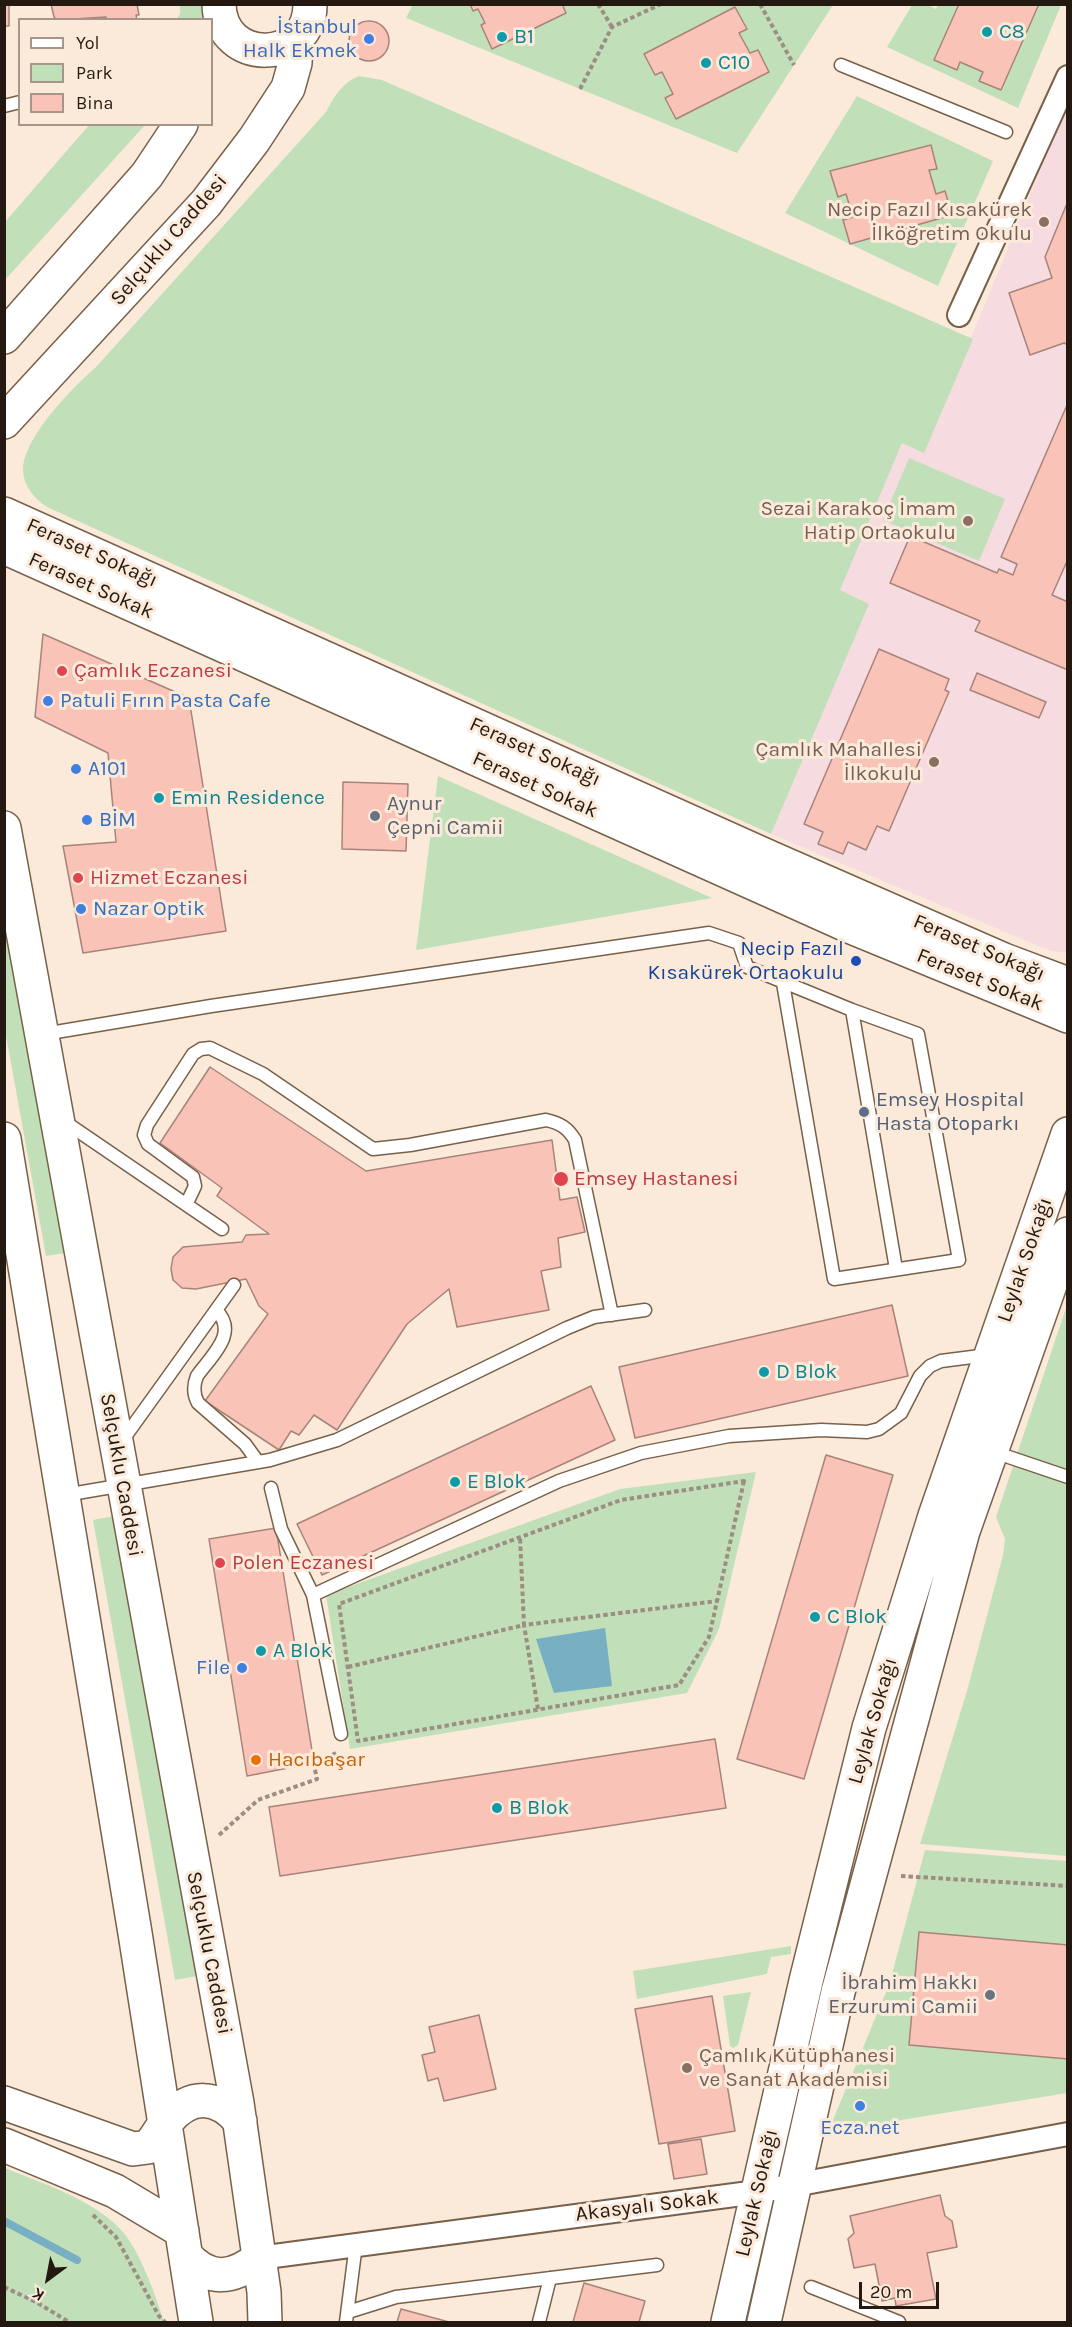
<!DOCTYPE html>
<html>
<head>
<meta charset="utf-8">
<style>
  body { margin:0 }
  #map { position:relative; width:1072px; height:2327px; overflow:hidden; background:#fbeada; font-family:Karla,sans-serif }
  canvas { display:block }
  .frame { position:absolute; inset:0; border:6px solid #231910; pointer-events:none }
  .legend { position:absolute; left:18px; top:18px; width:195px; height:108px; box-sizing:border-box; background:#fbeada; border:2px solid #a59689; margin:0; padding:8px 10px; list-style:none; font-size:18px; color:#231910 }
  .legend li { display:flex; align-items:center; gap:12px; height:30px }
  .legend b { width:30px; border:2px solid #a59689 }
  .north { position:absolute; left:18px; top:2249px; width:60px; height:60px; -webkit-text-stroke:4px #fbeada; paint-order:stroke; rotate:212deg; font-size:16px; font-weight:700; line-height:24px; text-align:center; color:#231910 }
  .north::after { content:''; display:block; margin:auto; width:21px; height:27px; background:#231910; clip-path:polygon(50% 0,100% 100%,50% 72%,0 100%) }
  .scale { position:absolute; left:859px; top:2282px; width:80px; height:27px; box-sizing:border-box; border:3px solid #231910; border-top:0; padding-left:8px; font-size:18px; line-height:21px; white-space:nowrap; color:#231910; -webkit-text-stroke:4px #fbeada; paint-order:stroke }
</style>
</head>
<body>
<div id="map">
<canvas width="1072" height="2327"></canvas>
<div class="frame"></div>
<ul class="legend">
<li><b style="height:8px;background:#fff"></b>Yol</li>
<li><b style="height:16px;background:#c1e0ba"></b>Park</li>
<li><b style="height:16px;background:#f9c4b7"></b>Bina</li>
</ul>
<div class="north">K</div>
<div class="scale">20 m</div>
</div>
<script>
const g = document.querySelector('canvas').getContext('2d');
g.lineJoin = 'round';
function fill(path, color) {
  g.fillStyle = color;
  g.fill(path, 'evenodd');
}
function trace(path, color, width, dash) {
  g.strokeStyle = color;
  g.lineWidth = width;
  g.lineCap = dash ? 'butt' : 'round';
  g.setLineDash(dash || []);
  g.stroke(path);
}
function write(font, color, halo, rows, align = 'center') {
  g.font = font + ' Karla,sans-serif';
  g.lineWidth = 6;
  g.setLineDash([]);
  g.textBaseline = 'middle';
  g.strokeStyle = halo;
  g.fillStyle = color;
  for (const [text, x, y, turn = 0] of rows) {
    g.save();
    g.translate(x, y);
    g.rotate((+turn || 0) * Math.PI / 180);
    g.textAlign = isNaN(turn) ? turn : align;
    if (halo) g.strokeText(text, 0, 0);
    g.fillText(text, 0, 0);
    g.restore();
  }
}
const education = new Path2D(`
  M 1067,105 L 1067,952 L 1066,953 L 1048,950 L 771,834 L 868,604 L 839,590 L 902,442 L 924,452 Z`);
const green = new Path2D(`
  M 413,4 L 833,5 L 737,153 L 406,18 Z
  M 939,4 L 1061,5 L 1018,108 L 887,47 L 912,5 L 928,5 L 936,9 Z
  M 180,5 L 226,5 L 220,35 L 212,50 L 212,20 L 176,20 L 180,14 Z
  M 359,76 L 382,80 L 973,339 L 924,453 L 902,443 L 840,590 L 869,604 L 771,834 L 49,508 C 35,500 22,485 23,467 C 26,435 72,388 96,367 L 326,112 C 335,95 342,83 359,76 Z
  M 857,96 L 993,161 L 938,286 L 785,213 Z
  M 89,125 L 145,125 L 5,280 L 5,222 Z
  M 909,458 L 1005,499 L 979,561 L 883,520 Z
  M 438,776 L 712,898 L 416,950 Z
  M 4,915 L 65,1253 L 46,1256 L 5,1030 Z
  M 1067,1305 L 1067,1856 L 920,1844 L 967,1691 L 1003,1555 L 1005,1539 L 996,1517 Z
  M 756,1472 L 719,1629 L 687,1693 L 350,1749 L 326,1595 L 620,1489 Z
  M 114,1516 L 197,1976 L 175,1980 L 93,1520 Z
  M 925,1850 L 1067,1861 L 1067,2093 L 828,2132 L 889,1985 Z
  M 791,1946 L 791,1954 L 771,1957 L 767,1974 L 637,1999 L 633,1971 Z
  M 751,1992 L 738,2045 L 733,2048 L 730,2046 L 723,1996 Z
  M 5,2168 C 41,2183 95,2200 122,2231 C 140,2251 156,2296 164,2322 L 5,2322 Z`);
const water = new Path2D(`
  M 605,1628 L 612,1686 L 554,1693 L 536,1639 Z`);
const stream = new Path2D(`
  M 4,2221 L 77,2260`);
const building = new Path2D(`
  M 4,4 L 9,4 L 9,26 L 4,26 Z
  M 51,4 L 137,4 L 139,15 L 136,15 L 137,20 L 106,20 L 106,17 L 57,20 L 54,17 Z
  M 470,4 L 562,4 L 566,13 L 492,49 L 481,25 L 485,23 L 478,9 L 473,11 Z
  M 959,4 L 1039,4 L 1001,90 L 979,81 L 983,72 L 960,62 L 957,70 L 934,60 Z
  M 735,7 L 747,29 L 739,33 L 750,53 L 758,50 L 769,72 L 676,119 L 665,98 L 673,94 L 662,72 L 655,75 L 644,54 Z
  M349 41a20 20 0 1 1 40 0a20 20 0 1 1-40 0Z
  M 931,145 L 937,169 L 929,170 L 936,194 L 945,191 L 952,215 L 850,244 L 843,220 L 853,217 L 846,194 L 838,197 L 830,171 Z
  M 1068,201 L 1068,345 L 1064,343 L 1030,355 L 1009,293 L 1052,278 L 1045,257 Z
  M 1067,405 L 1068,559 L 1052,595 L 1068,602 L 1068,670 L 975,631 L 980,621 L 890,583 L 910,536 L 997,573 L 999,569 L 1013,575 L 1017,564 L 1001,557 Z
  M 43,634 L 189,698 L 226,931 L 83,953 L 63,846 L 116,842 L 108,753 L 35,717 Z
  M 879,649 L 949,679 L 945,690 L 949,692 L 889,831 L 877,826 L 866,850 L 848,842 L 843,854 L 818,844 L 823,832 L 804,824 Z
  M 977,673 L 1046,702 L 1039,718 L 970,690 Z
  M 343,782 L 408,784 L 406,851 L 342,849 Z
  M 210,1067 L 366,1171 L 552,1140 L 560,1200 L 577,1197 L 585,1232 L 558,1238 L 561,1267 L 541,1271 L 549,1310 L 457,1327 L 449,1289 L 407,1324 L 337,1430 L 314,1415 L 299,1435 L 291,1431 L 279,1450 L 205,1401 L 268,1314 L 259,1306 L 246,1279 L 196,1289 L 182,1288 L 173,1280 L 171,1269 L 173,1257 L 183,1247 L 242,1242 L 246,1235 L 269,1234 L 217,1196 L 222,1188 L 160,1143 Z
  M 892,1305 L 908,1376 L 635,1438 L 619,1367 Z
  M 591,1386 L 615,1440 L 322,1575 L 297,1524 Z
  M 826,1455 L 893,1475 L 804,1779 L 737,1759 Z
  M 276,1528 L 314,1763 L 247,1776 L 209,1539 Z
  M 715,1739 L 726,1808 L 280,1876 L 269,1807 Z
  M 919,1932 L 1068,1945 L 1068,2059 L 909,2045 Z
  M 712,1996 L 735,2131 L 659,2144 L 635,2009 Z
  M 479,2015 L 496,2089 L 444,2101 L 438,2078 L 428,2081 L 422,2055 L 435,2052 L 429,2027 Z
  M 701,2139 L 707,2174 L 674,2179 L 668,2144 Z
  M 940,2195 L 945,2216 L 952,2221 L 957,2247 L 927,2253 L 936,2299 L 896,2306 L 895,2298 L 882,2301 L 875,2264 L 854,2268 L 848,2239 L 854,2233 L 850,2216 Z
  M 584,2283 L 645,2301 L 639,2322 L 573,2322 Z
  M 401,2309 L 449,2322 L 397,2322 Z`);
const path = new Path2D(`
  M 598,4 L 612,27
  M 760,4 L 794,65
  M 580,89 L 612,27 L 661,4
  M 744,1481 L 709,1637 L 679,1685 L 358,1741 L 339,1604 L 621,1500 Z
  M 348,1667 L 524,1625 L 520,1537
  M 538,1709 L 524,1625 L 717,1601
  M 219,1835 L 258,1800 L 317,1779 L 314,1765 L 336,1753
  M 901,1876 L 1068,1886
  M 93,2215 L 116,2237 L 159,2316 L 165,2322
  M 4,2287 L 36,2302 L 69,2322`);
const lane = new Path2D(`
  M 841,65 L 1006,132
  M 4,106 L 20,102
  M 852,1010 L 896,1269
  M 44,1034 L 211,1006 L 709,933 L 739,943 L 747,967 L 852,1010 L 918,1034 L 959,1260 L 834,1279 L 783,983
  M 62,1120 L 222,1229
  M 187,1203 L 195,1186 L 193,1177 L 148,1144 L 144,1135 L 147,1125 L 193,1054 L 201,1049 L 210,1048 L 263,1074 L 373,1149 L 410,1145 L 546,1120 C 560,1123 568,1128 575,1140 L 612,1315
  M 216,1310 C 239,1333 212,1355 197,1376 C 193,1386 193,1394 198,1403 L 245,1444 L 258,1462
  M 122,1441 L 234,1285
  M 991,1451 L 1068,1477
  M 271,1488 L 281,1529 L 313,1595 L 341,1734
  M 65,1495 L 270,1460 L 337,1440 L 567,1328 L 594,1317 L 645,1310
  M 313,1595 L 559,1481 L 641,1453 L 729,1436 L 821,1430 L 867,1432 L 879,1429 L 901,1413 L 920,1376 L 930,1366 L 941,1361 L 988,1355
  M 811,2287 L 899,2322
  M 348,2312 L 396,2297 L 657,2265
  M 346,2322 L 356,2244
  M 539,2322 L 550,2278`);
const street = new Path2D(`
  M 959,315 L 1068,77
  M 259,2258 L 757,2192 L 1068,2134`);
const secondary = new Path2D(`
  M 219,4 C 220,66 311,65 310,4
  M 4,337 L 147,175 L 181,124
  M 4,422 L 206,203 L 254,140 L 288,88 L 295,63 L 296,39
  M 4,514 L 771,858 L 1004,960 L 1068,984
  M 4,547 L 849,926 L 1068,1016
  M 4,828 L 237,2103 L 264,2292 L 265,2322
  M 4,1139 L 135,1933 L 196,2322
  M 4,2103 L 133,2149 L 148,2147 C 156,2139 160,2129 168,2120 C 190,2094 217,2094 240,2121
  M 4,2145 L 115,2191 L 182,2231
  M 186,2256 C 209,2282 233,2279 259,2258
  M 728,2322 L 806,1981 L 869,1728 L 935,1516 L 1068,1134
  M 764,2322 L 838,1992 L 963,1531 L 1068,1234`);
const markers = [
  [987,32,6,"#0f9aa8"],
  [502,37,6,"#0f9aa8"],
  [369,39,6,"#3f7fe0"],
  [706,63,6,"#0f9aa8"],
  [1044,222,6,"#8d6e63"],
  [968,521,6,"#8d6e63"],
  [62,671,6,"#e0444e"],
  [48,701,6,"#3f7fe0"],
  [934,762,6,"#8d6e63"],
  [76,769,6,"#3f7fe0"],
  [159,798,6,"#0f9aa8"],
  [375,816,6,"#6b7280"],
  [87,820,6,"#3f7fe0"],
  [78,878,6,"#e0444e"],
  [81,909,6,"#3f7fe0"],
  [856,961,6,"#1a4fb4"],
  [864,1112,6,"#5c6f8a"],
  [561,1179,8,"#e0444e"],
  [764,1372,6,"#0f9aa8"],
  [455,1482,6,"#0f9aa8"],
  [220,1563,6,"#e0444e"],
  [815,1617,6,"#0f9aa8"],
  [261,1651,6,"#0f9aa8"],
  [242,1668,6,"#3f7fe0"],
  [256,1760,6,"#e8710a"],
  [497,1808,6,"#0f9aa8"],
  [990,1995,6,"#6b7280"],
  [687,2068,6,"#8d6e63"],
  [860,2106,6,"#3f7fe0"]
];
const shopNames = [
  ["İstanbul",357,27,"right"],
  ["Halk Ekmek",357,51,"right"],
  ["Patuli Fırın Pasta Cafe",60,701],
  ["A101",88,769],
  ["BİM",99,820],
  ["Nazar Optik",93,909],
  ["File",230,1668,"right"],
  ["Ecza.net",860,2128,"center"]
];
const cultureNames = [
  ["C8",999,32],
  ["B1",514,37],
  ["C10",718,63],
  ["Emin Residence",171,798],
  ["D Blok",776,1372],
  ["E Blok",467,1482],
  ["C Blok",827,1617],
  ["A Blok",273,1651],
  ["B Blok",509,1808]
];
const educationNames = [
  ["Necip Fazıl Kısakürek",1032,210],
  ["İlköğretim Okulu",1032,234],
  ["Sezai Karakoç İmam",956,509],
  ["Hatip Ortaokulu",956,533],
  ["Çamlık Mahallesi",922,750],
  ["İlkokulu",922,774],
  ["Çamlık Kütüphanesi",699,2056,"left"],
  ["ve Sanat Akademisi",699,2080,"left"]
];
const streetNames = [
  ["Selçuklu Caddesi",169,240,-49],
  ["Feraset Sokağı",92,553,24],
  ["Feraset Sokak",91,586,24],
  ["Feraset Sokağı",535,752,24],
  ["Feraset Sokak",535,785,24],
  ["Feraset Sokağı",979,948,23],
  ["Feraset Sokak",980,980,22],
  ["Leylak Sokağı",1025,1260,-71],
  ["Selçuklu Caddesi",121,1475,80],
  ["Leylak Sokağı",873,1721,-74],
  ["Selçuklu Caddesi",209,1953,79],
  ["Leylak Sokağı",757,2193,-77],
  ["Akasyalı Sokak",647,2206,-7]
];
const healthNames = [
  ["Çamlık Eczanesi",74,671],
  ["Hizmet Eczanesi",90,878],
  ["Emsey Hastanesi",574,1179],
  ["Polen Eczanesi",232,1563]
];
const worshipNames = [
  ["Aynur",387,804],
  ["Çepni Camii",387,828],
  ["İbrahim Hakkı",978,1983,"right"],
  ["Erzurumi Camii",978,2007,"right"]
];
const transitNames = [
  ["Necip Fazıl",844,949],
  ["Kısakürek Ortaokulu",844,973]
];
const serviceNames = [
  ["Emsey Hospital",876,1100],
  ["Hasta Otoparkı",876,1124]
];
const foodNames = [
  ["Hacıbaşar",268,1760]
];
fill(education, '#f6dbe0');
fill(green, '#c1e0ba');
fill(water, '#78afc2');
trace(stream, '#78afc2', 8);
fill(building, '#f9c4b7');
trace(building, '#a7837a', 1.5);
trace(lane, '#786049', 15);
trace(street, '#786049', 26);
trace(secondary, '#786049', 36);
trace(path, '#9c8e81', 4, [4.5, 3]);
trace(lane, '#fff', 12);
trace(street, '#fff', 22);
trace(secondary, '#fff', 33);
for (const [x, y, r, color] of markers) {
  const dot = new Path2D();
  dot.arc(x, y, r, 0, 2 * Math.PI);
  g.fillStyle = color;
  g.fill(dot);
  trace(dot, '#fbeada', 2);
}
write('21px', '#366cbe', '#fbeada', shopNames, 'left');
write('21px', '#0d838f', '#fbeada', cultureNames, 'left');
write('21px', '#785e54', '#fbeada', educationNames, 'right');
write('21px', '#231910', '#fbeada', streetNames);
write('21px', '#be3a42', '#fbeada', healthNames, 'left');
write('21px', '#5b616d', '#fbeada', worshipNames, 'left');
write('21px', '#164399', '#fbeada', transitNames, 'right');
write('21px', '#4e5e75', '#fbeada', serviceNames, 'left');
write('21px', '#c56008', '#fbeada', foodNames, 'left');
</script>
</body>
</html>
